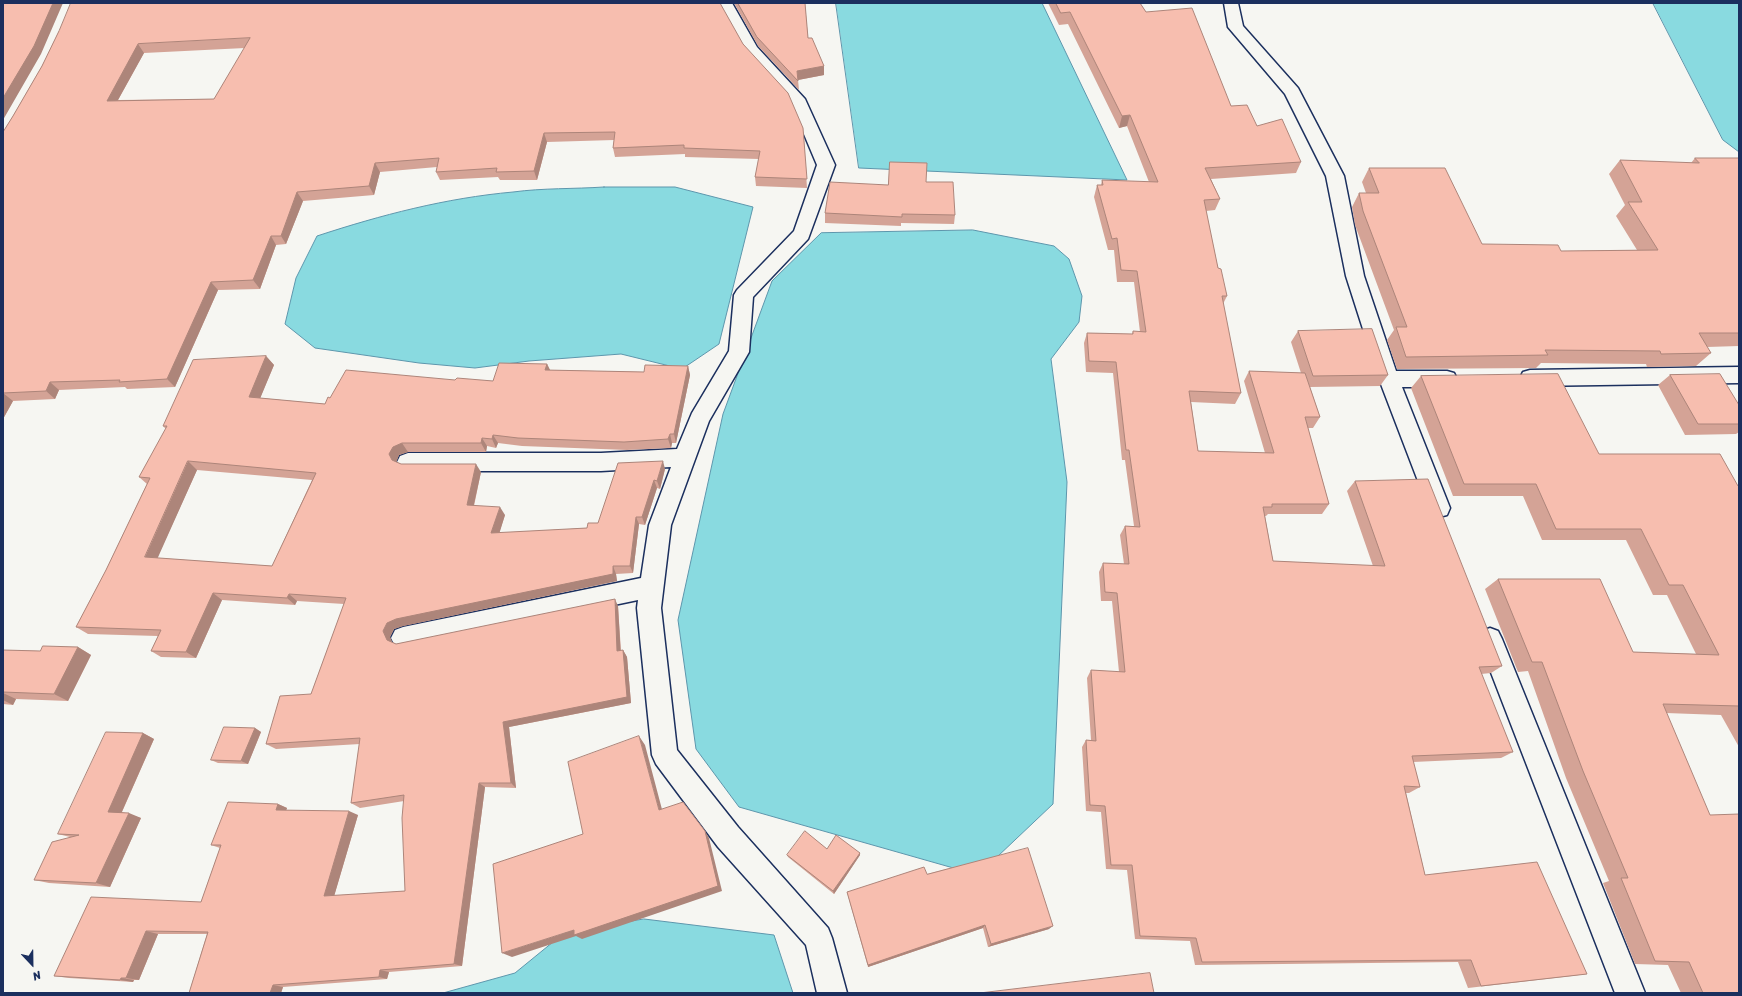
<!DOCTYPE html>
<html>
<head>
<meta charset="utf-8">
<style>
  body { margin:0 }
  #map { position:relative; width:1742px; height:996px; overflow:hidden; background:#f6f6f2; font-family:Sriracha,sans-serif }
  canvas { display:block }
  .frame { position:absolute; inset:0; border:4px solid #1b2f5e; pointer-events:none }
  .north { position:absolute; left:12px; top:944px; width:40px; height:40px; -webkit-text-stroke:3px #f6f6f2; paint-order:stroke; rotate:158deg; font-size:11px; font-weight:700; line-height:16px; text-align:center; color:#1b2f5e }
  .north::after { content:''; display:block; margin:auto; width:14px; height:18px; background:#1b2f5e; clip-path:polygon(50% 0,100% 100%,50% 72%,0 100%) }
</style>
</head>
<body>
<div id="map">
<canvas width="1742" height="996"></canvas>
<div class="frame"></div>
<div class="north">N</div>
</div>
<script>
const g = document.querySelector('canvas').getContext('2d');
g.lineJoin = 'round';
function fill(path, color) {
  g.fillStyle = color;
  g.fill(path, 'evenodd');
}
function trace(path, color, width, dash) {
  g.strokeStyle = color;
  g.lineWidth = width;
  g.lineCap = dash ? 'butt' : 'round';
  g.setLineDash(dash || []);
  g.stroke(path);
}
const water = new Path2D(`
  M 836,3 L 1042,3 L 1127,180 L 859,168 Z
  M 1653,3 L 1739,3 L 1739,152 L 1723,140 Z
  M 604,187 L 675,187 L 753,207 L 719,344 L 682,369 L 621,354 L 529,361 L 475,368 L 419,363 L 315,348 L 285,324 L 296,278 L 317,236 C 381,215 446,198 513,192 C 543,188 574,189 604,187 Z
  M 973,230 L 1054,246 L 1069,259 L 1082,296 L 1079,322 L 1051,359 L 1067,482 L 1053,804 L 978,875 L 739,807 L 696,749 L 678,620 L 723,414 L 772,281 L 821,233 Z
  M 644,919 L 774,935 L 793,993 L 443,993 L 515,973 L 564,933 Z`);
const minor = new Path2D(`
  M 718,3 L 732,3 L 757,47 L 805,99 L 835,165 L 808,239 L 753,297 L 749,352 L 709,421 L 671,525 L 661,608 L 677,750 L 738,827 L 828,928 L 832,938 L 847,993 L 817,993 L 806,945 L 718,847 L 656,764 L 652,755 L 637,608 L 638,600 L 403,649 L 395,646 L 391,638 L 395,630 L 403,627 L 641,578 L 649,525 L 671,467 L 601,471 L 408,471 L 400,468 L 397,462 L 400,456 L 408,453 L 601,453 L 677,449 L 692,413 L 729,351 L 734,295 L 737,290 L 794,231 L 817,165 L 790,101 L 745,52 Z
  M 1224,3 L 1238,3 L 1243,26 L 1298,88 L 1344,176 L 1364,276 L 1396,371 L 1447,371 L 1454,373 L 1457,379 L 1454,385 L 1447,387 L 1402,387 L 1450,508 L 1447,515 L 1439,517 L 1431,515 L 1379,379 L 1346,276 L 1326,176 L 1285,94 L 1228,27 Z
  M 1739,367 L 1739,383 L 1530,386 L 1523,384 L 1520,378 L 1523,372 L 1530,370 Z
  M 1490,628 L 1498,631 L 1502,639 L 1645,993 L 1615,993 L 1478,639 L 1482,631 Z`);
const wall = new Path2D(`
  M 734,3 L 805,3 L 808,38 L 824,66 L 824,75 L 798,80 L 799,90 L 758,46 Z
  M 1048,3 L 1140,3 L 1146,12 L 1231,106 L 1257,126 L 1301,162 L 1296,173 L 1211,179 L 1220,199 L 1215,210 L 1206,211 L 1218,268 L 1227,296 L 1223,304 L 1241,393 L 1235,404 L 1191,402 L 1198,451 L 1265,453 L 1244,381 L 1249,371 L 1301,373 L 1291,342 L 1298,331 L 1388,375 L 1380,386 L 1310,387 L 1320,417 L 1313,428 L 1308,428 L 1329,504 L 1322,514 L 1268,514 L 1266,516 L 1265,516 L 1273,561 L 1373,566 L 1347,491 L 1355,481 L 1502,666 L 1491,673 L 1481,674 L 1513,752 L 1501,758 L 1413,762 L 1420,787 L 1409,793 L 1406,793 L 1425,875 L 1587,974 L 1572,976 L 1468,988 L 1458,962 L 1195,965 L 1190,941 L 1135,939 L 1127,870 L 1106,869 L 1101,812 L 1086,811 L 1082,747 L 1086,740 L 1091,740 L 1087,678 L 1091,670 L 1119,672 L 1112,601 L 1101,601 L 1099,572 L 1103,563 L 1124,564 L 1120,535 L 1125,526 L 1134,526 L 1125,460 L 1122,460 L 1113,373 L 1086,372 L 1084,343 L 1087,333 L 1132,334 L 1133,331 L 1140,332 L 1134,282 L 1117,282 L 1114,250 L 1108,250 L 1094,197 L 1097,185 L 1101,185 L 1102,180 L 1149,182 L 1127,126 L 1119,128 L 1068,24 L 1059,25 Z
  M 59,31 L 743,44 L 803,128 L 807,188 L 756,186 L 755,177 L 759,159 L 685,157 L 685,154 L 615,157 L 613,148 L 614,140 L 547,142 L 537,180 L 500,180 L 498,177 L 440,180 L 436,172 L 437,167 L 380,172 L 374,195 L 303,201 L 286,244 L 276,245 L 260,289 L 218,290 L 175,387 L 127,389 L 125,387 L 59,390 L 55,399 L 13,401 L 3,419 L 3,132 L 13,116 L 42,66 ZM 245,48 L 214,99 L 118,100 L 144,53 Z
  M 1695,158 L 1739,158 L 1739,346 L 1707,347 L 1711,353 L 1696,366 L 1647,367 L 1646,364 L 1541,363 L 1536,368 L 1397,369 L 1387,340 L 1394,330 L 1355,225 L 1352,207 L 1359,193 L 1366,193 L 1362,182 L 1369,168 L 1482,244 L 1561,251 L 1637,250 L 1616,216 L 1625,205 L 1609,174 L 1620,160 L 1691,163 Z
  M 926,182 L 955,215 L 954,224 L 901,223 L 901,226 L 825,223 L 825,213 L 888,185 Z
  M 266,356 L 274,365 L 260,398 L 325,404 L 330,398 L 455,380 L 493,381 L 547,364 L 550,370 L 644,372 L 688,366 L 690,375 L 676,443 L 672,443 L 671,448 L 627,450 L 522,446 L 498,443 L 496,448 L 487,446 L 486,452 L 408,452 L 399,455 L 396,462 L 401,464 L 481,472 L 474,506 L 505,515 L 499,533 L 587,528 L 598,523 L 665,469 L 660,489 L 657,488 L 645,525 L 639,524 L 633,573 L 616,574 L 617,581 L 403,626 L 394,629 L 390,637 L 392,642 L 396,644 L 618,606 L 621,651 L 623,650 L 627,657 L 631,703 L 509,727 L 516,788 L 485,787 L 462,966 L 389,972 L 387,979 L 283,987 L 281,993 L 189,993 L 207,934 L 158,934 L 139,980 L 134,980 L 133,982 L 69,978 L 54,976 L 201,902 L 220,848 L 211,845 L 278,804 L 287,808 L 286,810 L 358,815 L 334,896 L 405,891 L 404,801 L 360,808 L 351,803 L 360,744 L 276,749 L 266,744 L 311,694 L 344,604 L 297,601 L 295,605 L 222,600 L 196,658 L 161,657 L 151,651 L 158,636 L 88,634 L 76,627 L 106,570 L 147,484 L 139,477 L 166,429 L 163,426 ZM 197,470 L 312,480 L 272,566 L 157,558 Z
  M 1670,375 L 1739,405 L 1739,432 L 1736,434 L 1685,435 L 1658,385 Z
  M 1421,376 L 1599,454 L 1739,486 L 1739,747 L 1721,715 L 1666,713 L 1739,993 L 1681,993 L 1668,965 L 1635,964 L 1603,883 L 1609,881 L 1566,778 L 1528,671 L 1518,672 L 1485,589 L 1498,579 L 1633,652 L 1696,654 L 1667,595 L 1653,595 L 1626,540 L 1542,540 L 1523,496 L 1453,496 L 1411,388 Z
  M 78,647 L 91,655 L 68,701 L 16,699 L 13,705 L 3,704 L 3,650 L 40,651 Z
  M 255,728 L 261,732 L 248,764 L 218,763 L 211,760 Z
  M 143,733 L 154,739 L 122,812 L 141,818 L 110,887 L 49,883 L 34,880 L 70,837 L 58,834 Z
  M 827,849 L 860,853 L 860,855 L 834,894 L 788,857 L 787,855 Z
  M 927,874 L 1049,929 L 988,947 L 983,928 L 868,967 L 848,896 L 847,892 Z`);
const shadedWall = new Path2D(`
  M 53,3 L 63,3 L 41,54 L 3,120 L 3,98 Z
  M 138,44 L 144,53 L 113,109 L 107,101 Z
  M 824,66 L 824,75 L 798,80 L 797,71 Z
  M 1130,115 L 1127,126 L 1119,128 L 1122,116 Z
  M 544,133 L 547,142 L 537,180 L 534,171 Z
  M 375,163 L 380,172 L 374,195 L 369,186 Z
  M 297,192 L 303,201 L 286,244 L 281,236 Z
  M 271,236 L 276,245 L 260,289 L 253,280 Z
  M 211,282 L 218,290 L 175,387 L 167,379 Z
  M 266,356 L 274,365 L 257,406 L 249,397 Z
  M 547,364 L 551,372 L 545,370 Z
  M 688,366 L 690,375 L 676,443 L 674,434 Z
  M 50,382 L 59,390 L 55,399 L 46,391 Z
  M 3,393 L 13,401 L 3,419 Z
  M 670,434 L 672,443 L 671,448 L 668,439 Z
  M 493,435 L 498,443 L 496,448 L 492,439 Z
  M 482,438 L 487,446 L 486,452 L 481,443 Z
  M 402,443 L 408,452 L 399,455 L 396,463 L 392,460 L 389,454 L 393,447 Z
  M 188,461 L 197,470 L 155,564 L 145,557 Z
  M 663,461 L 665,469 L 660,489 L 657,481 Z
  M 476,464 L 481,472 L 472,513 L 467,505 Z
  M 654,480 L 657,488 L 645,525 L 642,517 Z
  M 500,507 L 505,515 L 497,541 L 491,533 Z
  M 636,517 L 639,524 L 633,573 L 630,566 Z
  M 613,566 L 616,574 L 617,581 L 403,626 L 394,629 L 390,637 L 394,647 L 387,640 L 383,631 L 387,623 L 396,619 Z
  M 213,593 L 222,600 L 196,658 L 186,652 Z
  M 289,594 L 297,601 L 295,605 L 287,598 Z
  M 615,599 L 618,606 L 621,658 L 617,651 Z
  M 78,647 L 91,655 L 68,701 L 54,694 Z
  M 623,650 L 627,657 L 631,703 L 509,727 L 516,788 L 511,783 L 503,722 Z
  M 3,693 L 16,699 L 13,705 L 3,700 Z
  M 255,728 L 261,732 L 248,764 L 241,761 Z
  M 143,733 L 154,739 L 120,816 L 108,812 Z
  M 639,736 L 645,745 L 664,817 L 659,810 Z
  M 479,783 L 485,787 L 462,966 L 454,964 Z
  M 278,804 L 287,808 L 285,814 L 276,810 Z
  M 349,811 L 358,815 L 333,900 L 324,896 Z
  M 129,813 L 141,818 L 110,887 L 96,883 Z
  M 705,831 L 709,838 L 722,891 L 582,939 L 576,936 L 512,957 L 502,953 L 574,930 Z
  M 860,853 L 860,855 L 834,894 L 833,891 Z
  M 985,925 L 983,928 L 868,967 L 868,965 Z
  M 1053,926 L 1049,929 L 988,947 L 991,944 Z
  M 146,931 L 158,934 L 139,980 L 126,978 Z
  M 380,970 L 389,972 L 387,979 L 379,977 Z
  M 121,978 L 134,980 L 133,982 L 120,980 Z
  M 273,985 L 283,987 L 281,993 L 270,993 Z`);
const building = new Path2D(`
  M 3,3 L 53,3 L 34,46 L 3,98 Z
  M 71,3 L 720,3 L 743,44 L 788,93 L 803,128 L 807,179 L 755,177 L 760,151 L 684,148 L 684,145 L 613,148 L 615,132 L 544,133 L 534,171 L 496,172 L 497,168 L 436,172 L 439,158 L 375,163 L 369,186 L 297,192 L 281,236 L 271,236 L 253,280 L 211,282 L 167,379 L 119,382 L 120,380 L 50,382 L 46,391 L 3,393 L 3,132 L 13,116 L 42,66 L 59,31 ZM 250,38 L 214,99 L 107,101 L 138,44 Z
  M 738,3 L 805,3 L 808,38 L 812,38 L 824,66 L 797,71 L 798,81 L 757,37 Z
  M 1056,3 L 1140,3 L 1146,12 L 1192,8 L 1231,106 L 1247,105 L 1257,126 L 1282,119 L 1301,162 L 1205,168 L 1220,199 L 1204,200 L 1218,268 L 1221,269 L 1227,296 L 1222,296 L 1241,393 L 1189,391 L 1198,451 L 1274,453 L 1249,371 L 1305,373 L 1320,417 L 1305,417 L 1329,504 L 1272,504 L 1272,507 L 1263,507 L 1273,561 L 1385,566 L 1355,481 L 1428,479 L 1502,666 L 1479,667 L 1513,752 L 1412,756 L 1420,787 L 1404,786 L 1425,875 L 1537,862 L 1587,974 L 1481,986 L 1471,960 L 1202,962 L 1196,938 L 1140,936 L 1132,865 L 1111,865 L 1105,806 L 1090,805 L 1086,740 L 1096,741 L 1091,670 L 1125,672 L 1117,593 L 1105,592 L 1103,563 L 1129,564 L 1125,526 L 1140,527 L 1129,450 L 1126,450 L 1116,362 L 1089,361 L 1087,333 L 1133,334 L 1133,331 L 1146,332 L 1137,271 L 1121,270 L 1117,238 L 1112,239 L 1097,185 L 1103,185 L 1102,180 L 1158,182 L 1130,115 L 1122,116 L 1070,12 L 1061,13 Z
  M 1695,158 L 1739,158 L 1739,333 L 1699,333 L 1711,353 L 1661,354 L 1660,351 L 1545,350 L 1548,355 L 1406,357 L 1396,327 L 1407,327 L 1363,211 L 1359,193 L 1379,193 L 1369,168 L 1445,168 L 1482,244 L 1558,245 L 1561,251 L 1658,250 L 1628,202 L 1642,202 L 1620,160 L 1699,163 Z
  M 890,162 L 927,163 L 926,182 L 953,182 L 955,215 L 902,214 L 902,217 L 825,213 L 830,182 L 888,185 Z
  M 1372,329 L 1388,375 L 1313,376 L 1298,331 Z
  M 266,356 L 249,397 L 325,404 L 328,397 L 330,398 L 346,370 L 455,380 L 457,378 L 493,381 L 499,363 L 547,364 L 545,370 L 644,372 L 645,365 L 688,366 L 674,434 L 670,434 L 668,439 L 624,442 L 518,438 L 493,435 L 492,439 L 482,438 L 481,443 L 402,443 L 393,447 L 389,454 L 392,460 L 401,464 L 476,464 L 467,505 L 500,507 L 491,533 L 587,528 L 588,523 L 598,523 L 618,463 L 663,461 L 657,481 L 654,480 L 642,517 L 636,517 L 630,566 L 613,566 L 613,574 L 396,619 L 387,623 L 383,631 L 387,640 L 396,644 L 615,599 L 617,651 L 623,650 L 627,697 L 503,722 L 511,783 L 479,783 L 454,964 L 380,970 L 379,977 L 273,985 L 270,993 L 189,993 L 208,932 L 146,931 L 126,978 L 121,978 L 120,980 L 54,976 L 91,897 L 201,902 L 221,845 L 211,845 L 228,802 L 278,804 L 276,810 L 349,811 L 324,896 L 405,891 L 402,818 L 404,795 L 351,803 L 360,738 L 266,744 L 280,696 L 311,694 L 346,598 L 289,594 L 287,598 L 213,593 L 186,652 L 151,651 L 161,630 L 76,627 L 106,570 L 150,478 L 139,477 L 167,426 L 163,426 L 193,360 ZM 188,461 L 316,473 L 272,566 L 145,557 Z
  M 1558,374 L 1599,454 L 1720,454 L 1738,486 L 1739,486 L 1739,706 L 1663,704 L 1710,815 L 1739,814 L 1739,993 L 1703,993 L 1689,962 L 1655,961 L 1621,878 L 1628,878 L 1583,771 L 1542,662 L 1532,662 L 1498,579 L 1600,579 L 1633,652 L 1719,655 L 1683,585 L 1669,585 L 1641,529 L 1556,529 L 1536,484 L 1464,484 L 1421,376 Z
  M 1720,374 L 1739,405 L 1739,424 L 1698,424 L 1670,375 Z
  M 43,646 L 78,647 L 54,694 L 3,692 L 3,650 L 40,651 Z
  M 224,727 L 255,728 L 241,761 L 211,760 Z
  M 106,732 L 143,733 L 108,812 L 129,813 L 96,883 L 34,880 L 52,842 L 79,835 L 58,834 Z
  M 639,736 L 659,810 L 683,802 L 705,831 L 718,886 L 574,935 L 574,930 L 502,953 L 493,864 L 583,834 L 568,762 Z
  M 805,831 L 827,849 L 836,835 L 860,853 L 833,891 L 787,855 Z
  M 1028,848 L 1053,926 L 991,944 L 985,925 L 868,965 L 847,892 L 924,867 L 927,874 Z
  M 1150,973 L 1154,993 L 980,993 Z`);
fill(water, '#89dae0');
trace(water, '#5d96ac', 1);
trace(minor, '#1b2f5e', 3);
fill(minor, '#f6f6f2');
fill(wall, '#d4a396');
fill(shadedWall, '#ad857a');
fill(building, '#f7beaf');
trace(building, '#ad857a', 1);
</script>
</body>
</html>
